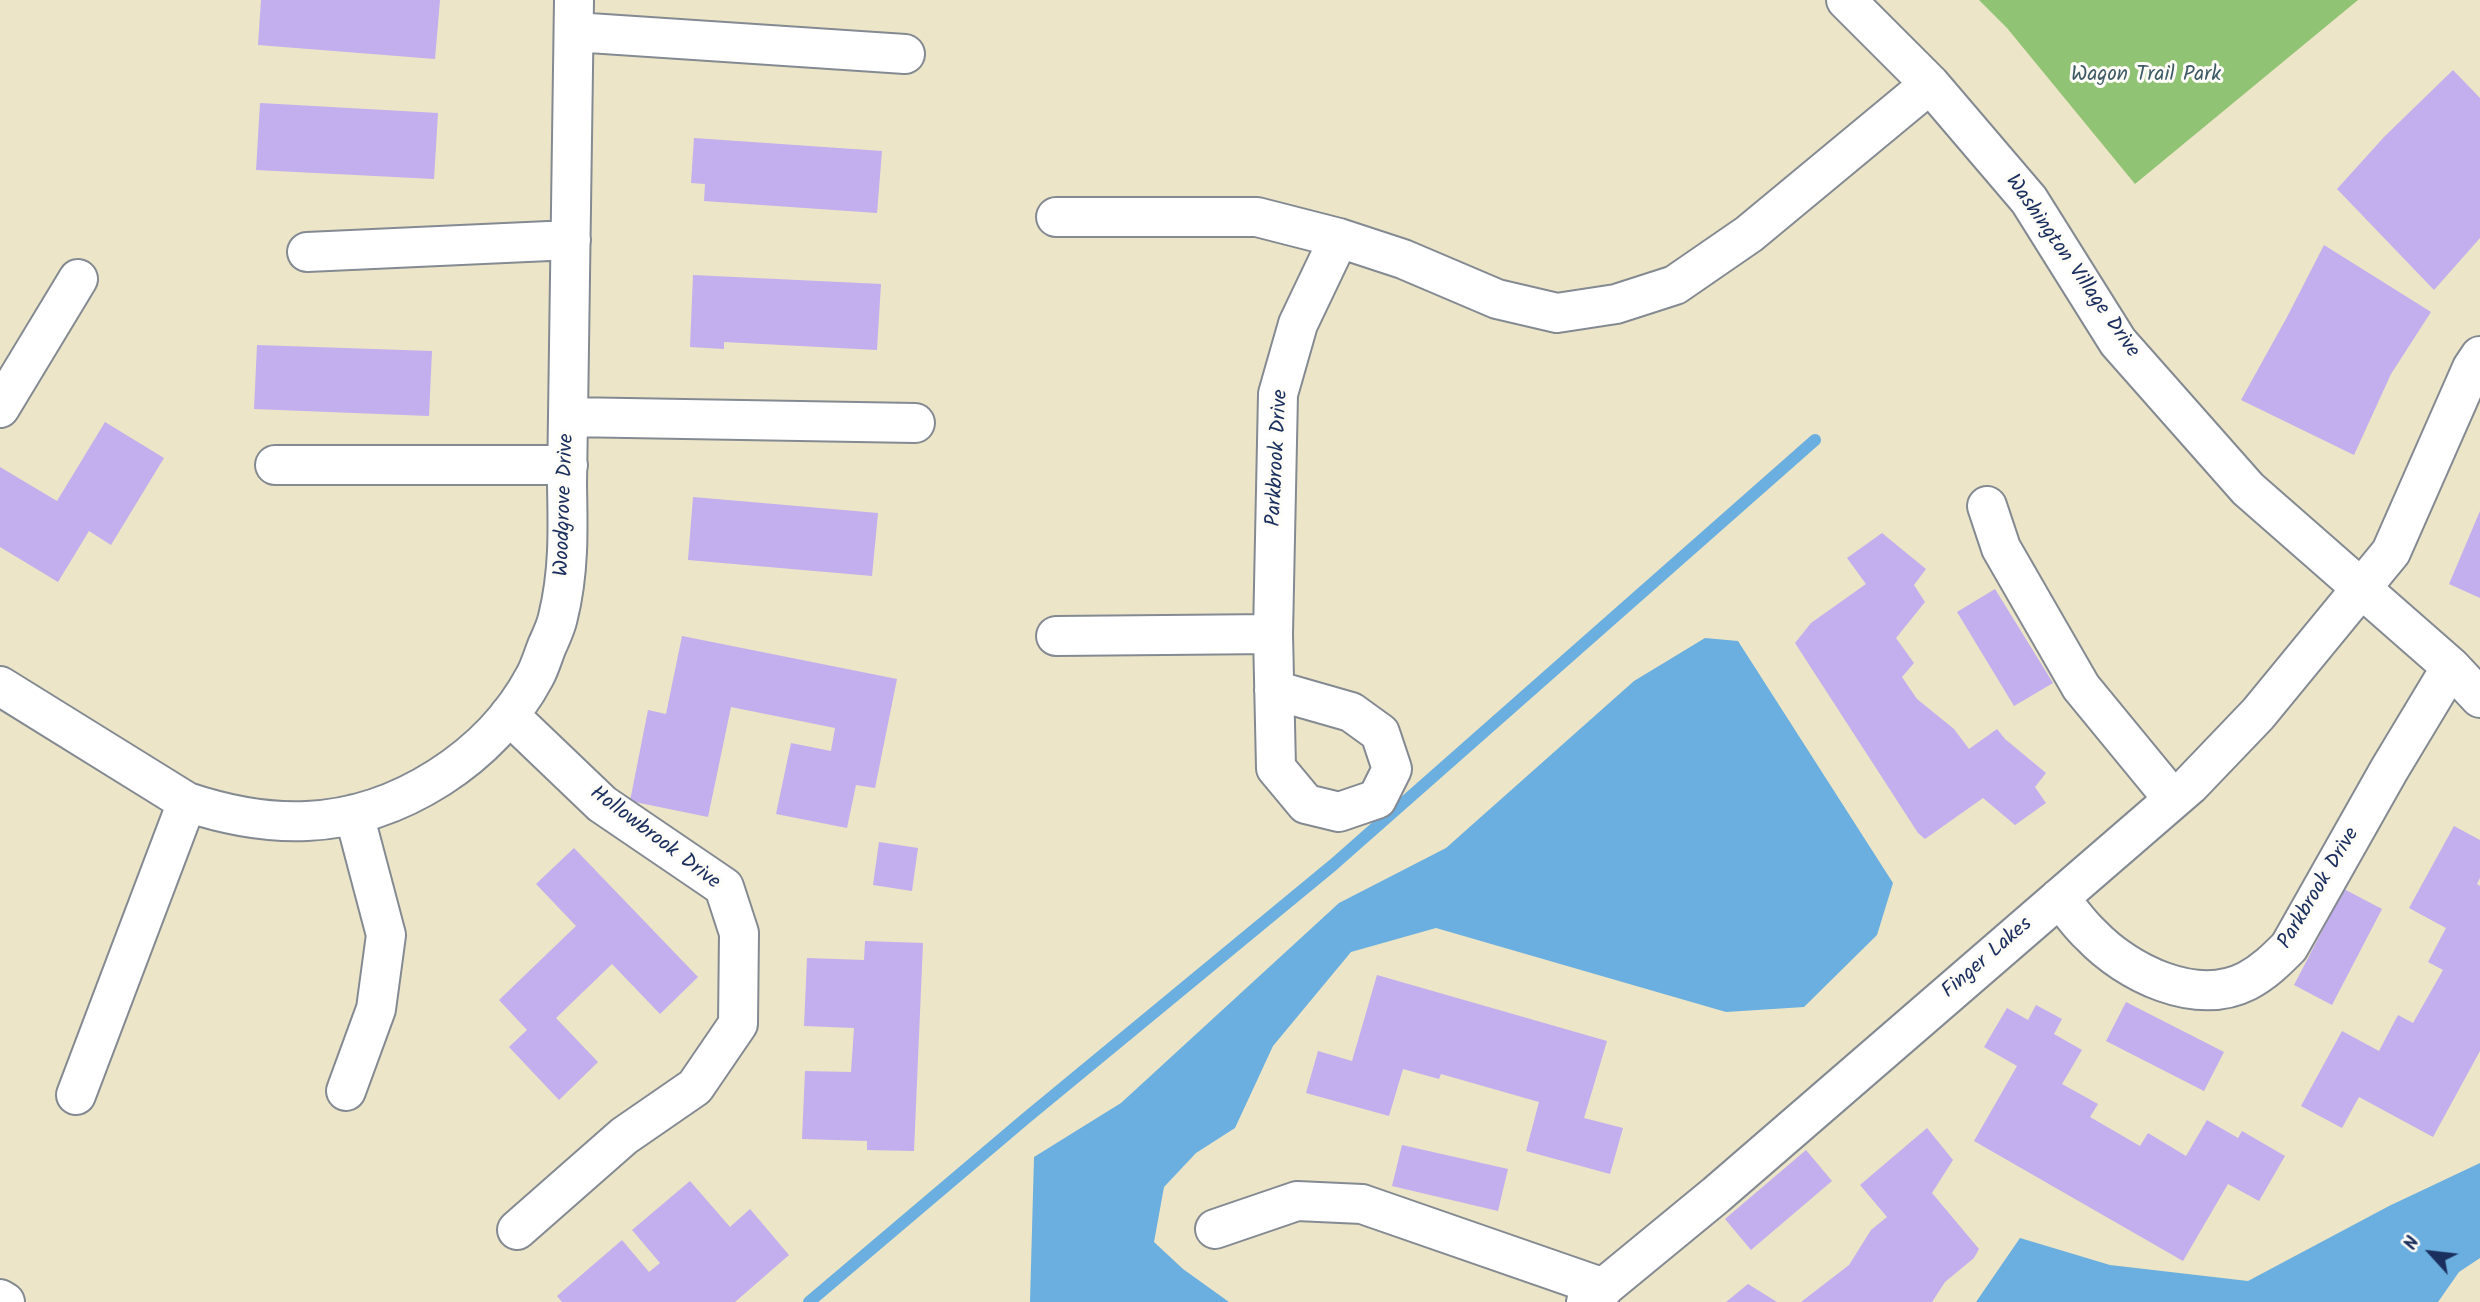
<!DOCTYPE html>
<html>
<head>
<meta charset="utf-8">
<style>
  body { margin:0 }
  #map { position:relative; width:2480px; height:1302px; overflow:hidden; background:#ede5c7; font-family:Kalam,sans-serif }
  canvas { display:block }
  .north { position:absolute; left:2396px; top:1218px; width:70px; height:70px; -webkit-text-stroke:5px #fdfcf7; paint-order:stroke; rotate:297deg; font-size:19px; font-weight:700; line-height:28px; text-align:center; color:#1b2f5e }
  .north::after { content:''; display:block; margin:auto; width:24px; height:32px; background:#1b2f5e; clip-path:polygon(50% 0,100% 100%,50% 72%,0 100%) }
</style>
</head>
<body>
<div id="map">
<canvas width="2480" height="1302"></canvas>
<div class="north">N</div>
</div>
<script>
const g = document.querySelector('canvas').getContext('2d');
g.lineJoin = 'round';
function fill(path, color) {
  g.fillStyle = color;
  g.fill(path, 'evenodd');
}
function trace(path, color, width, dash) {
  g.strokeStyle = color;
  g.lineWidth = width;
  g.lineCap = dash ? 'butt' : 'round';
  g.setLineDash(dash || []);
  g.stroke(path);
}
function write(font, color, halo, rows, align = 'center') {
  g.font = font + ' Kalam,sans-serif';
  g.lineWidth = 6;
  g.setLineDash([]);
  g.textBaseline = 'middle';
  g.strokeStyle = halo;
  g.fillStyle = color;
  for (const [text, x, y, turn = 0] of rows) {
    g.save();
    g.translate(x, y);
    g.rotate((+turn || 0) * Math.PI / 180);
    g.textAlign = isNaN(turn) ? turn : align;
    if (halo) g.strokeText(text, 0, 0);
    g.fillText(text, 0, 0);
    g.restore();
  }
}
const green = new Path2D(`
  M 1979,0 L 2358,0 L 2135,184 L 2007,28 Z`);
const water = new Path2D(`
  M 1705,638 L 1738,641 L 1893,883 L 1877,935 L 1804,1007 L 1726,1012 L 1436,928 L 1351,952 L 1273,1046 L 1235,1128 L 1196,1153 L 1164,1187 L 1154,1242 L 1183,1269 L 1229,1302 L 1030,1302 L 1034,1157 L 1121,1103 L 1339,903 L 1446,848 L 1634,681 Z
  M 2480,1163 L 2480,1258 L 2459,1272 L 2438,1302 L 1976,1302 L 2020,1238 L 2110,1265 L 2248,1281 L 2389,1206 Z`);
const stream = new Path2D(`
  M 809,1302 L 1025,1119 L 1333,865 L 1815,440`);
const building = new Path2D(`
  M 261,0 L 440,0 L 435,59 L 258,45 Z
  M 2453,70 L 2480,98 L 2480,238 L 2434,290 L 2337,189 L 2384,137 Z
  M 260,103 L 438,113 L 434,179 L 256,170 Z
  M 694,138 L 882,151 L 877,213 L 704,201 L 705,184 L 691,183 Z
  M 2324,245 L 2431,312 L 2391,374 L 2354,455 L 2241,400 L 2287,317 Z
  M 693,275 L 881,284 L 877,350 L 724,342 L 724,349 L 690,347 Z
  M 257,345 L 432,351 L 429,416 L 254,409 Z
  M 105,422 L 164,458 L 111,545 L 89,531 L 58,582 L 0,547 L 0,467 L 57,501 Z
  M 693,497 L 878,513 L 872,576 L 688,560 Z
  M 2480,511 L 2480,598 L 2449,584 Z
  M 1882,533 L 1926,569 L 1914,585 L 1925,602 L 1896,638 L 1914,663 L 1902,677 L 1917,699 L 1954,729 L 1969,749 L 1997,729 L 2005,739 L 2046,773 L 2035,787 L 2046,803 L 2015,825 L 1983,798 L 1925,839 L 1918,833 L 1795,643 L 1811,623 L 1866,584 L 1847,558 Z
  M 1995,589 L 2053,683 L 2014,706 L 1957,612 Z
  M 682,636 L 897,679 L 875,788 L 856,785 L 847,828 L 776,814 L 791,743 L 831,751 L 835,728 L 731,707 L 708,817 L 630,801 L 648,710 L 666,714 Z
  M 2454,826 L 2480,840 L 2480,878 L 2477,884 L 2480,886 L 2480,1051 L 2433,1137 L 2359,1097 L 2342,1128 L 2301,1106 L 2342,1031 L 2379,1051 L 2398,1015 L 2413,1023 L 2443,970 L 2428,962 L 2446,928 L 2409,908 Z
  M 879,842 L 918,848 L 912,891 L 873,885 Z
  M 574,848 L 698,977 L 660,1014 L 612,964 L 556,1018 L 598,1062 L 559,1100 L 509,1047 L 527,1030 L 499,1000 L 576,926 L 536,884 Z
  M 2344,889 L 2382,909 L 2332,1005 L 2294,985 Z
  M 865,941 L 923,943 L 914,1151 L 867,1150 L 867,1141 L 802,1139 L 805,1071 L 851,1072 L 854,1028 L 804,1026 L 807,958 L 864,960 Z
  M 1377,975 L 1607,1041 L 1584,1118 L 1623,1128 L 1610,1174 L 1526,1151 L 1539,1102 L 1441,1074 L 1439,1079 L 1403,1069 L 1389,1116 L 1306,1093 L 1318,1051 L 1352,1061 Z
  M 2126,1002 L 2224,1052 L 2204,1091 L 2106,1041 Z
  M 2036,1005 L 2062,1019 L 2054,1034 L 2082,1050 L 2062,1084 L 2098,1104 L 2090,1117 L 2140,1146 L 2148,1133 L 2186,1156 L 2207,1120 L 2238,1138 L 2242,1131 L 2285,1156 L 2259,1201 L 2228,1184 L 2183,1261 L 1974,1141 L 2017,1066 L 1984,1047 L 2007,1008 L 2028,1020 Z
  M 1927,1128 L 1953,1160 L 1932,1193 L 1979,1249 L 1974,1258 L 1945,1282 L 1932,1302 L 1801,1302 L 1849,1265 L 1871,1230 L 1887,1217 L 1860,1185 Z
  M 1402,1145 L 1508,1169 L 1498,1211 L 1392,1186 Z
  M 1806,1150 L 1832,1181 L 1751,1250 L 1725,1219 Z
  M 690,1181 L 730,1227 L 750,1209 L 789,1255 L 735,1302 L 562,1302 L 557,1296 L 622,1240 L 649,1272 L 660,1263 L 632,1230 Z
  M 1748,1284 L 1777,1302 L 1726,1302 Z`);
const minor = new Path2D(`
  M 1846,0 L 1930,84 L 2029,200 L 2118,342 L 2248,489 L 2451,667 L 2480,698
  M 574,32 L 905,54
  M 1056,217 L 1257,217 L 1339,238 L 1403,259 L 1497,299 L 1557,313 L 1616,304 L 1675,285 L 1749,234 L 1930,84
  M 307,252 L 571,240
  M 0,408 L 78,279
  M 569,417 L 915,423
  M 275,465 L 568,465
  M 1987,506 L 2001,548 L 2081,687 L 2173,799
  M 1056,636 L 1273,634
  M 0,686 L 187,802 C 226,815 265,823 307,821 C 399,817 492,757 535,676 C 540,667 543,656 547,646 C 551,637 556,627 558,617 C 569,573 568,530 567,485 L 574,0
  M 1274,690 L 1351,712 L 1380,733 L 1392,769 L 1377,799 L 1339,812 L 1306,804 L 1276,768 L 1273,634 L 1278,394 L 1298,324 L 1339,238
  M 509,715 L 602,804 L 724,887 L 739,933 L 738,1024 L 695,1087 L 624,1136 L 517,1230
  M 2059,898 C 2070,910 2079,924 2091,935 C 2127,973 2196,1007 2247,981 C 2264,972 2276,960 2289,947 L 2389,770 L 2451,667
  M 346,1091 L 376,1009 L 386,935 L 354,814
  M 76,1095 L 187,802
  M 1215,1229 L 1297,1201 L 1362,1204 L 1604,1288
  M 0,1299 L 5,1302
  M 1586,1302 L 1716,1195 L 2190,785 L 2258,714 L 2391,552 L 2472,368 L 2480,356`);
const parkNames = [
  ["Wagon Trail Park",2146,76]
];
const streetNames = [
  ["Washington Village Drive",2071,267,55],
  ["Parkbrook Drive",1279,458,-87],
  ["Woodgrove Drive",566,505,-88],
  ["Hollowbrook Drive",654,839,37],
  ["Parkbrook Drive",2320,889,-59],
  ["Finger Lakes",1988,959,-41]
];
fill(green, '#90c374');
fill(water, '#6aafe0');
trace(stream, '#6aafe0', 12);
fill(building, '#c3aeee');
trace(minor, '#848a92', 42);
trace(minor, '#fff', 38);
write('21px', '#3e5b65', '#fdfcf7', parkNames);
write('21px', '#1b2f5e', '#fdfcf7', streetNames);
</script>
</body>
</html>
